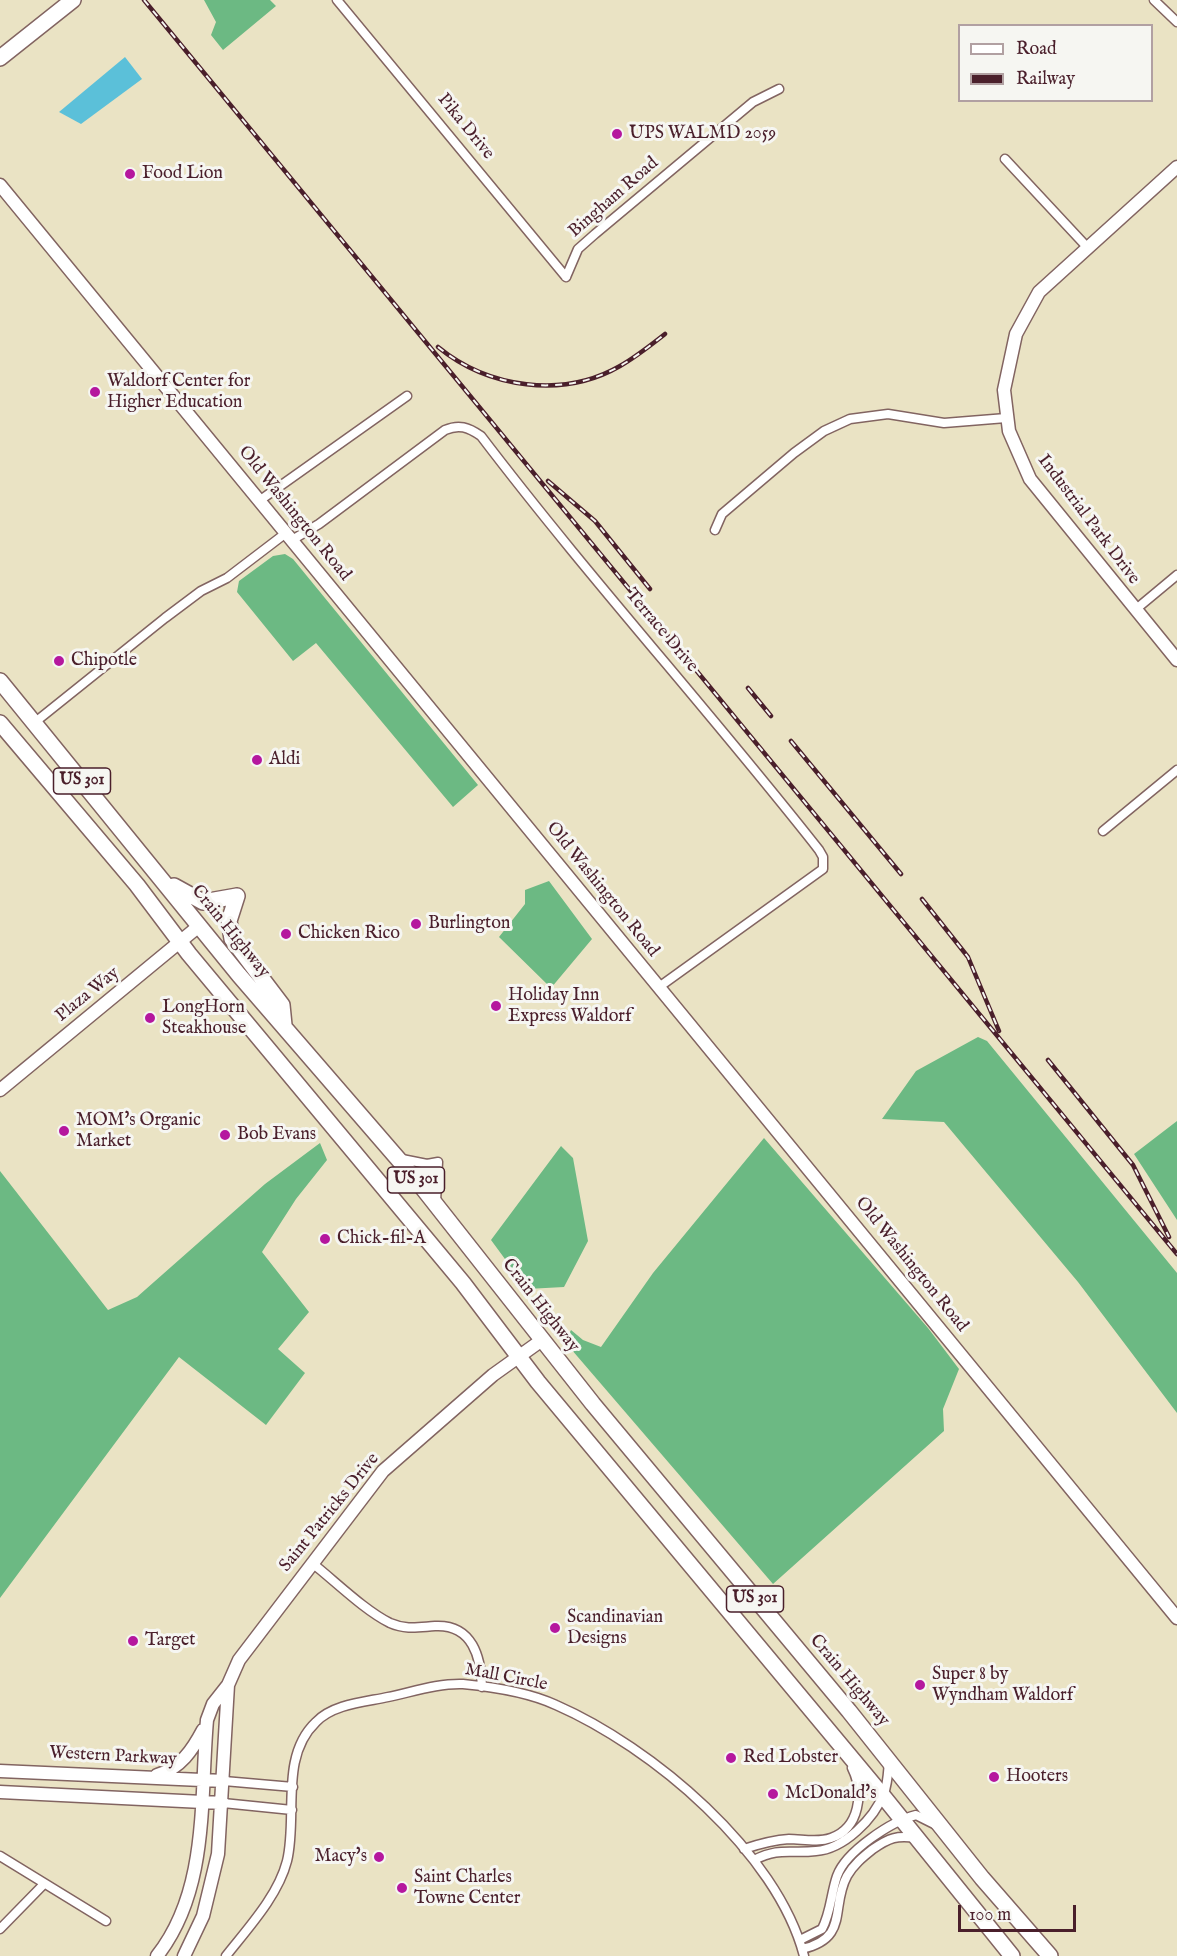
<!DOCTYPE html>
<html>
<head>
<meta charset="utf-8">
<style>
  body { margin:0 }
  #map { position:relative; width:1177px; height:1956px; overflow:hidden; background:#eae3c4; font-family:"IM FELL English",serif }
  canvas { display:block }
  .legend { position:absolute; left:958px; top:24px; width:195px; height:78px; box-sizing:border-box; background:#f6f6f2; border:2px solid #b1a0a2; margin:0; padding:8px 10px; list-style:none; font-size:18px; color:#4a1f2b }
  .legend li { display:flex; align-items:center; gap:12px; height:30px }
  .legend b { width:30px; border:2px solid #b1a0a2 }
  .scale { position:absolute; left:958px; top:1905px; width:118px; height:27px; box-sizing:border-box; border:3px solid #4a1f2b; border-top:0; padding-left:8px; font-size:18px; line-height:21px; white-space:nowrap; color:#4a1f2b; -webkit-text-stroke:4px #f6f6f2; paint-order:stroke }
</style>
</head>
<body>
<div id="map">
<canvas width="1177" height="1956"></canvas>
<ul class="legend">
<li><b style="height:8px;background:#fff"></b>Road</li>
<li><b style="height:8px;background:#4a1f2b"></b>Railway</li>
</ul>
<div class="scale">100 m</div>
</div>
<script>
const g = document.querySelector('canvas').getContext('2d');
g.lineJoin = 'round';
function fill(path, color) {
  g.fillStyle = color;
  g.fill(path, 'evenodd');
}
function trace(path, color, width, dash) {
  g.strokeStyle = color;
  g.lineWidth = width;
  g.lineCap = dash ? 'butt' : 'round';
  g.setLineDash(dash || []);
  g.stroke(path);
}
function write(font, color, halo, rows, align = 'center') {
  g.font = font + ' "IM FELL English",serif';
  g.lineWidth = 6;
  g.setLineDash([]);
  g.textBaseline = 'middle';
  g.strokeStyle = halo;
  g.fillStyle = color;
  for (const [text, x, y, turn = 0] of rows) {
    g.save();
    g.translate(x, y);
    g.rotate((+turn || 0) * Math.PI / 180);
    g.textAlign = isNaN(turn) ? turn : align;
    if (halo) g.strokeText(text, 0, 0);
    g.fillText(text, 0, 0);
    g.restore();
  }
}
const forest = new Path2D(`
  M 270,0 L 276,6 L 223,50 L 211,35 L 216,22 L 204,0 Z
  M 285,554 L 293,559 L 478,785 L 453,807 L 316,643 L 293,661 L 237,592 L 239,581 L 273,556 Z
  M 549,881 L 592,939 L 551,988 L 499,937 L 525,904 L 525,890 Z
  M 978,1037 L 987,1041 L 1177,1273 L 1177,1413 L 1078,1282 L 944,1122 L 882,1119 L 916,1071 Z
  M 1177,1121 L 1177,1220 L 1134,1154 Z
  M 764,1138 L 928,1328 L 959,1369 L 943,1409 L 944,1431 L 773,1584 L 565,1342 L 571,1330 L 583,1340 L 601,1347 L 653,1273 Z
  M 320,1143 L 327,1160 L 296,1199 L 262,1252 L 309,1312 L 278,1349 L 305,1373 L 266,1425 L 179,1357 L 0,1598 L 0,1171 L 108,1310 L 137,1297 L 265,1184 Z
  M 561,1146 L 573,1158 L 588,1241 L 564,1287 L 527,1289 L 491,1240 Z`);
const water = new Path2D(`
  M 125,57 L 142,79 L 81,124 L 59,112 Z`);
const street = new Path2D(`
  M 337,0 L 566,277
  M 1154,0 L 1177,22
  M 1005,159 L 1087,247
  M 566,277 L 578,249 L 595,234 L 753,102 L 779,89
  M 259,501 L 407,396
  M 715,530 L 722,514 L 794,453 L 824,431 L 850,419 L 888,414 L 944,423 L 1006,418
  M 292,540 L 319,524 L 445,430 C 459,424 468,427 481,436 C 589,578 709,710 819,850 L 823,857 L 823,869 L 659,987
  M 1135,610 L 1177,575
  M 34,723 L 165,618 L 201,591 L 227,578 L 286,533
  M 1103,831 L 1177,770
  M 402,1159 L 427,1164 L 438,1162 L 436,1202
  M 312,1563 C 335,1581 364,1610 390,1623 C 406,1630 419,1627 435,1626 C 473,1624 481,1658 482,1687
  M 224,1781 L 293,1787
  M 223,1803 L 292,1810
  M 744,1849 C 759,1844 772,1840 789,1839 C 802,1839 818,1843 831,1838 C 860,1828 864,1792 852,1768
  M 0,1856 L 106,1921
  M 754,1860 C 780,1847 789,1854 816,1851 C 844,1849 874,1819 884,1793 C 888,1783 888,1772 889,1761
  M 0,1929 L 44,1884
  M 800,1940 L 822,1929 C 831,1912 831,1893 837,1876 C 846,1851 892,1821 916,1815 L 934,1824
  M 802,1949 C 850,1938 830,1907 847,1876 C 854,1864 863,1857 873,1849 C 889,1838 897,1835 916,1838
  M 226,1956 C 248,1928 278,1896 287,1861 C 298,1817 279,1757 316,1722 C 333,1704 365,1702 388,1697 C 412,1692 439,1683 463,1684 C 494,1687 528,1692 556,1705 C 652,1747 777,1852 804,1956`);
const secondary = new Path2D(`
  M 1177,167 L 1039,292 L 1016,334 L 1004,390 L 1009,431 L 1030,479 L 1177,660
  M 0,185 L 1177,1618
  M 0,1090 L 199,926
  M 0,1771 L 224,1781
  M 157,1775 C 180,1769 193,1749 203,1730
  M 0,1792 L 223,1803
  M 157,1956 C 209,1890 200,1799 207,1720 L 213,1704 L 228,1685 L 239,1660 L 383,1471 L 493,1375 L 542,1340
  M 184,1956 L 203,1916 L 218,1854 L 228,1685`);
const highway = new Path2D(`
  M 0,58 L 73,0
  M 0,681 L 239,975 L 418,1182 L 593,1404 L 849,1711 L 982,1878 L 1050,1956
  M 0,723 L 137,885 L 189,954 L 463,1283 L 538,1382 L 883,1796 L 1012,1956
  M 174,886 L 203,902 L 237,896
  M 237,896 L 229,921 L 232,939 L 282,1005 L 284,1025`);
const rail = new Path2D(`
  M 144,0 L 1177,1254
  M 438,347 C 488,388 563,399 620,366 C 636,357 651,345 665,334
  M 548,481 L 595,521 L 650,589
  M 748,688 L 771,716
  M 791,741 L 901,874
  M 922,899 L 968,957 L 999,1031
  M 1048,1060 L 1133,1165 L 1169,1237`);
const markers = [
  [617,134,6,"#b5179e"],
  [130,174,6,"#b5179e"],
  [95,392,6,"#b5179e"],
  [59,661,6,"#b5179e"],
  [257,760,6,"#b5179e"],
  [416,924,6,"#b5179e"],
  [286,934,6,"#b5179e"],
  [496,1006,6,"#b5179e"],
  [150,1018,6,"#b5179e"],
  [64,1131,6,"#b5179e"],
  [225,1135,6,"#b5179e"],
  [325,1239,6,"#b5179e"],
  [555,1628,6,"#b5179e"],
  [133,1641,6,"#b5179e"],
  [920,1685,6,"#b5179e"],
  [731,1758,6,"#b5179e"],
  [994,1777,6,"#b5179e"],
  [773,1794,6,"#b5179e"],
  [379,1857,6,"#b5179e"],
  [402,1888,6,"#b5179e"]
];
const shields = [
  [82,781,57],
  [416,1180,57],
  [755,1599,57]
];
const shieldNames = [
  ["US 301",82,781],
  ["US 301",416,1180],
  ["US 301",755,1599]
];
const streetNames = [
  ["Pika Drive",465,127,51],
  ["Bingham Road",614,198,-41],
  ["Old Washington Road",294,514,51],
  ["Industrial Park Drive",1088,520,53],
  ["Terrace Drive",661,631,50],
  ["Old Washington Road",602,890,51],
  ["Crain Highway",230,932,51],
  ["Plaza Way",88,995,-39],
  ["Old Washington Road",911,1265,51],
  ["Crain Highway",540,1306,52],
  ["Saint Patricks Drive",330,1513,-51],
  ["Mall Circle",506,1678,11],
  ["Crain Highway",849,1681,50],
  ["Western Parkway",113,1757,3]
];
const poiNames = [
  ["UPS WALMD 2059",629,134],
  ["Food Lion",142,174],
  ["Waldorf Center for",107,382],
  ["Higher Education",107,403],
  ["Chipotle",71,661],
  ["Aldi",269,760],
  ["Burlington",428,924],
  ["Chicken Rico",298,934],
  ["Holiday Inn",508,996],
  ["Express Waldorf",508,1017],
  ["LongHorn",162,1008],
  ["Steakhouse",162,1029],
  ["MOM's Organic",76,1121],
  ["Market",76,1142],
  ["Bob Evans",237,1135],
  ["Chick-fil-A",337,1239],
  ["Scandinavian",567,1618],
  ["Designs",567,1639],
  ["Target",145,1641],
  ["Super 8 by",932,1675],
  ["Wyndham Waldorf",932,1696],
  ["Red Lobster",743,1758],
  ["Hooters",1006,1777],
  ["McDonald's",785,1794],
  ["Macy's",367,1857,"right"],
  ["Saint Charles",414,1878],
  ["Towne Center",414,1899]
];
fill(forest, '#6cb983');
fill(water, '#5bc0d9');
trace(street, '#826461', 11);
trace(secondary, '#826461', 15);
trace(highway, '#826461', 18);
trace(street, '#fff', 8);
trace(secondary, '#fff', 12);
trace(highway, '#fff', 15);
trace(rail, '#4a1f2b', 4.5);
trace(rail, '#f6f6f2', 2, [7]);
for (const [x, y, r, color] of markers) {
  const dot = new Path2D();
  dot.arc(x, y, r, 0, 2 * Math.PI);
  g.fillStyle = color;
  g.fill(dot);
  trace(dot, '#f6f6f2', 2);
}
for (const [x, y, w] of shields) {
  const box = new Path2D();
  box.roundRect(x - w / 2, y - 13, w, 26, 4.5);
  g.fillStyle = '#f6f6f2';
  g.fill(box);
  trace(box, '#4a1f2b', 1.5);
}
write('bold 16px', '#4a1f2b', null, shieldNames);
write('18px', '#4a1f2b', '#f6f6f2', streetNames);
write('18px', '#4a1f2b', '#f6f6f2', poiNames, 'left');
</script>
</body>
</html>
